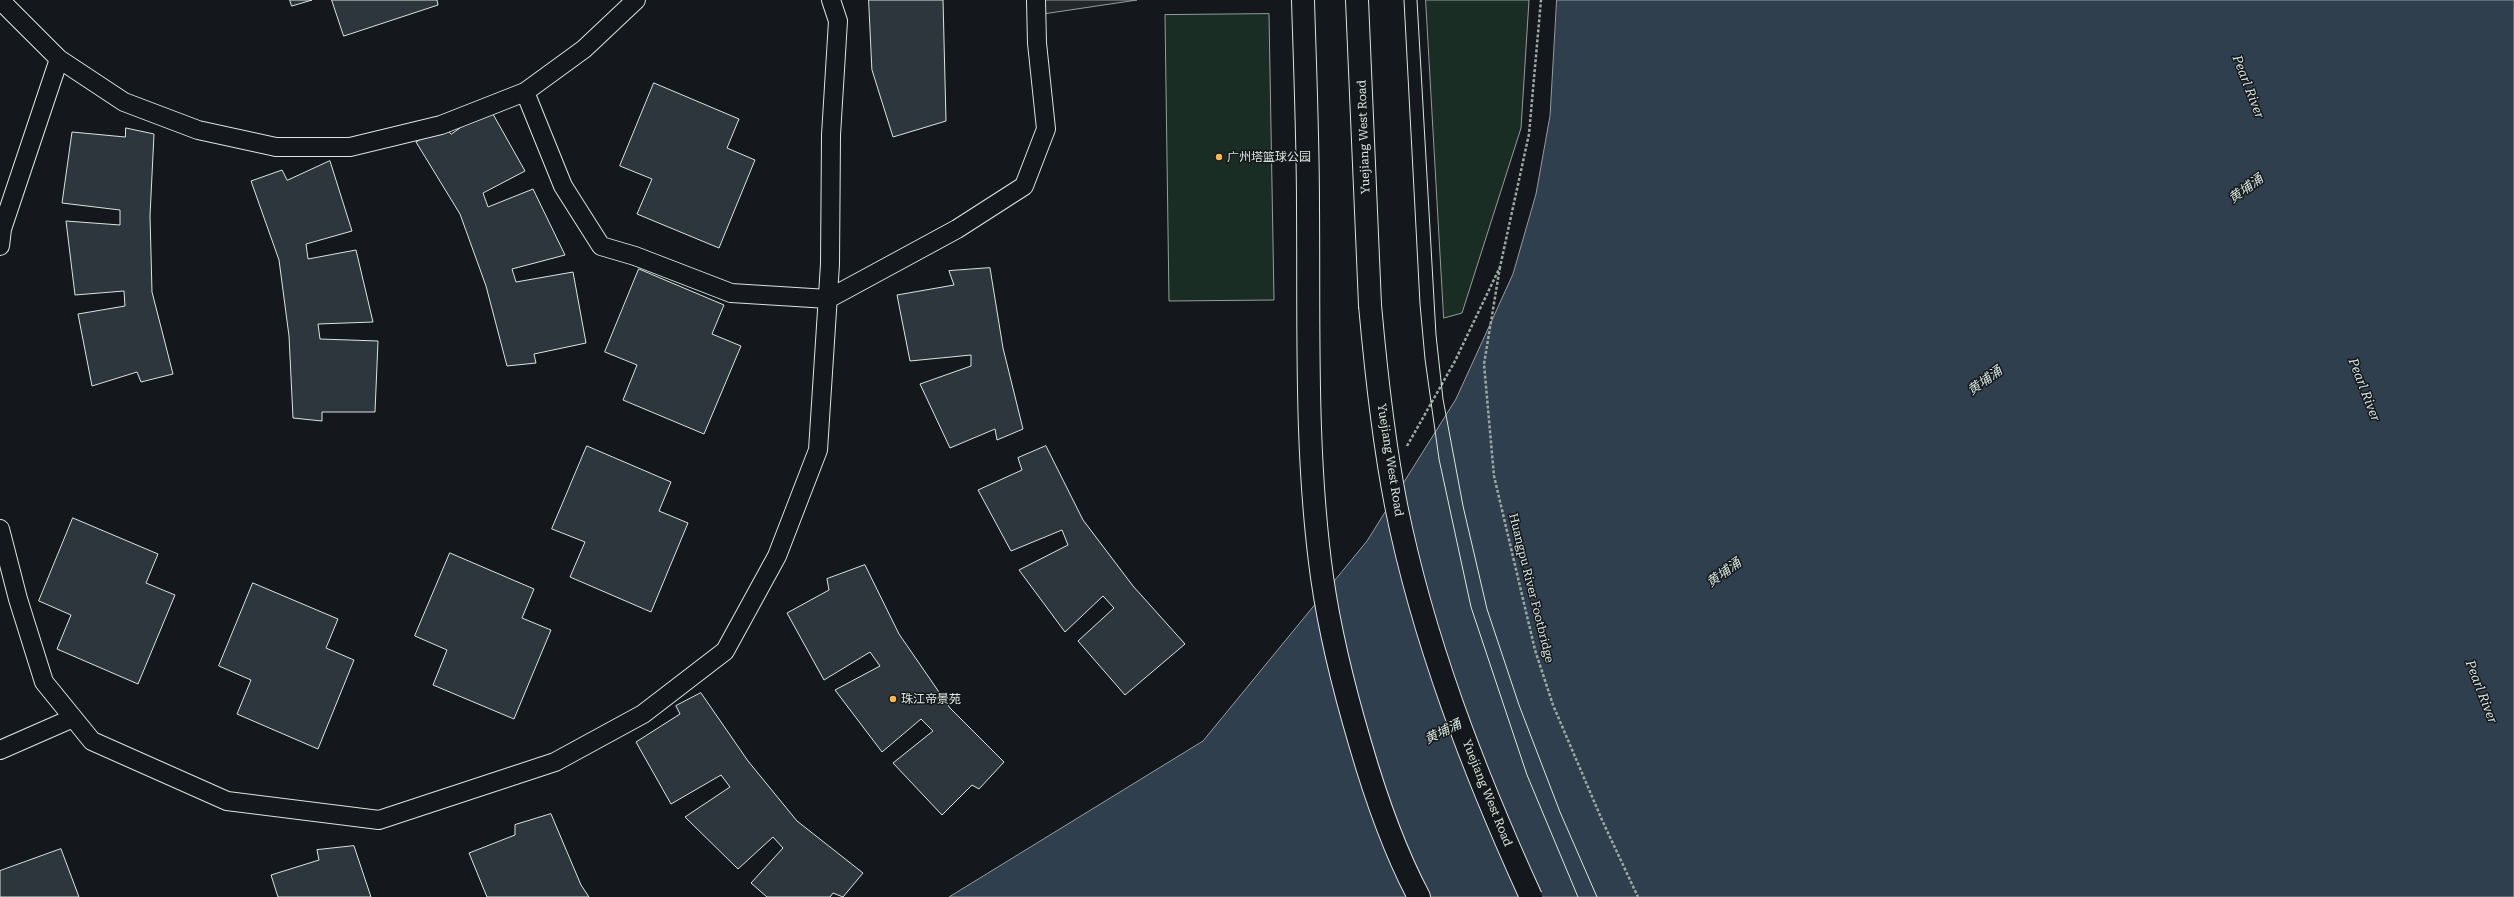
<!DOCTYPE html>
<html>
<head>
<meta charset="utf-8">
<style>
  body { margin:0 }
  canvas { display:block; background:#14181c }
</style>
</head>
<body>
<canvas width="2514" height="897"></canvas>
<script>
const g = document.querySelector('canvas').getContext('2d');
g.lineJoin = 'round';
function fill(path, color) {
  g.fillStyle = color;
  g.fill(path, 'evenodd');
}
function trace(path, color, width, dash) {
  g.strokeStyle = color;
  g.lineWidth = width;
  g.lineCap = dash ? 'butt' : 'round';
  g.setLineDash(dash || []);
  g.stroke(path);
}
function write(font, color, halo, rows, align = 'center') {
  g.font = font + ' "Roboto Serif","Noto Sans SC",serif';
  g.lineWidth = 3;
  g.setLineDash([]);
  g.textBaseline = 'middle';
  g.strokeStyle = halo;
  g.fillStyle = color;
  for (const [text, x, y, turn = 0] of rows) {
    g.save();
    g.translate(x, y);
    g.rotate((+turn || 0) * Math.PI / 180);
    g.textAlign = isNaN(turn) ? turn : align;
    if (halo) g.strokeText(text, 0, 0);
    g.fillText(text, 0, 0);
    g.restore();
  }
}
const green = new Path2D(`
  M 1426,0 L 1529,0 L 1521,128 L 1462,313 L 1444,318 Z
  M 1269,14 L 1274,300 L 1169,301 L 1165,15 Z`);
const parking = new Path2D(`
  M 1043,0 L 1137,0 L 1043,14 Z`);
const water = new Path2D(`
  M 1557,0 L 2514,0 L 2514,897 L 949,897 L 1203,741 L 1367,541 L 1456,399 L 1513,274 L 1536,194 L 1550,116 Z`);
const building = new Path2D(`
  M 290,0 L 312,0 L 292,6 Z
  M 332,0 L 437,0 L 438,5 L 344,36 Z
  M 869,0 L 943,0 L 946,121 L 893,137 L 872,70 Z
  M 654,83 L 739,119 L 727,148 L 755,160 L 719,248 L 637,214 L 652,179 L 620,166 Z
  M 489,107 L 525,171 L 483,193 L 488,207 L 533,189 L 565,255 L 512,269 L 516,282 L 573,272 L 586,343 L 534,354 L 536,363 L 507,366 L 486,286 L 460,214 L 416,142 L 444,126 L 451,134 Z
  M 126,128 L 154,134 L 150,216 L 152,292 L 173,374 L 141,382 L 137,372 L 92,386 L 78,314 L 125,306 L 124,291 L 75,295 L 66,221 L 120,225 L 120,210 L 62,203 L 72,132 L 125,137 Z
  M 330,161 L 352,231 L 306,244 L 308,259 L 356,250 L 373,322 L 318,324 L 320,339 L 378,341 L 375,412 L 322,412 L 322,421 L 293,418 L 289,336 L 279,260 L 251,181 L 282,170 L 287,180 Z
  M 990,268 L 1003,348 L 1023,429 L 997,440 L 995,429 L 950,448 L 920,384 L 971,366 L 971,355 L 910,361 L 897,295 L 954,285 L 949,271 Z
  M 639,269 L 724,305 L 712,334 L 741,346 L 704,434 L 623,400 L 637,365 L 605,352 Z
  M 587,446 L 671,482 L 659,511 L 688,523 L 651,612 L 570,577 L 585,542 L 552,529 Z
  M 1046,446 L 1083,520 L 1133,586 L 1185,644 L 1125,695 L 1078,641 L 1114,608 L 1103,596 L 1065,632 L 1019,570 L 1068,545 L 1062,530 L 1011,551 L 978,490 L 1022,470 L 1018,458 Z
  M 73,518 L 158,554 L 146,583 L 175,595 L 138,684 L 57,649 L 71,615 L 39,601 Z
  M 450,553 L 534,589 L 522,618 L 551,630 L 514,719 L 433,685 L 447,650 L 415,636 Z
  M 865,565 L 899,634 L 950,708 L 1004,762 L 979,789 L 972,785 L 942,815 L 893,763 L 933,731 L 921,719 L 882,752 L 835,690 L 880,666 L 870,652 L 824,680 L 787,613 L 829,590 L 827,579 Z
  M 253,583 L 338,619 L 326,648 L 354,660 L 318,749 L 237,714 L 251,680 L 219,666 Z
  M 701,693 L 748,761 L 797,821 L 863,873 L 843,897 L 833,893 L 830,897 L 767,897 L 751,883 L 783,848 L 773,837 L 738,869 L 685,817 L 730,787 L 721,775 L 671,804 L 636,742 L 680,714 L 676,706 Z
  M 551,814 L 581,885 L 589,897 L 487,897 L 469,853 L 515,835 L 515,825 Z
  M 354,846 L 371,897 L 278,897 L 271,875 L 319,860 L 317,850 Z
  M 61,849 L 79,897 L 0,897 L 0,871 Z`);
const path = new Path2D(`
  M 1500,267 L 1484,364 L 1494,476 L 1535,650 L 1553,705 L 1602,820 L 1638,897
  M 1407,446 L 1455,361 L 1500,267 L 1529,134 L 1541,0`);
const street = new Path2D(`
  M 0,0 L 59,59 L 124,102 L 198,130 L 276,147 L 350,147 L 441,125 L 525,92 L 584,49 L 636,0
  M 525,92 L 563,186 L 601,246 L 635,256 L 731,293 L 828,299 L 957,229 L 1024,186 L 1046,129 L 1037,43 L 1036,0
  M 0,246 L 2,229 L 59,59
  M 0,529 L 18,599 L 44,682 L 92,741 L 227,801 L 379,820 L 555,762 L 643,714 L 725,651 L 777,556 L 818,450 L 830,264 L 831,135 L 838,21 L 831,0
  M 0,750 L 73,718`);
const secondary = new Path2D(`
  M 1303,0 C 1305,69 1308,138 1308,206 C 1309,330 1305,455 1322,577 C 1330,633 1344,689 1360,743 C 1375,795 1393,848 1419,897
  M 1357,0 L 1370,305`);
const tram = new Path2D(`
  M 1404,0 L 1420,304 L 1425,359 L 1439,459 L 1471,607 L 1527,775 L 1578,897
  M 1417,0 L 1436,335 L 1443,399 L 1463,506 L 1487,609 L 1519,705 L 1560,812 L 1597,897`);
const secondaryBridge = new Path2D(`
  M 1370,305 C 1376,372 1383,439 1396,505 C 1423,640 1474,772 1531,897`);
const markers = [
  [1219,157,4,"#ffb74d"],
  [893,699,4,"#ffb74d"]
];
const streetNames = [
  ["Yuejiang West Road",1364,137,-92],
  ["Yuejiang West Road",1390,460,81],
  ["Huangpu River Footbridge",1531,588,76],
  ["Yuejiang West Road",1487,793,68]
];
const poiNames = [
  ["广州塔篮球公园",1227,157],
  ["珠江帝景苑",901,699]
];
const waterNames = [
  ["Pearl River",2248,87,69],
  ["黄埔涌",2246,189,-36],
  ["黄埔涌",1985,381,-36],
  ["Pearl River",2364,390,69],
  ["黄埔涌",1724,573,-36],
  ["Pearl River",2481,692,69],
  ["黄埔涌",1443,732,-26]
];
fill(green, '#1a2d24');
trace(green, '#939e99', 1);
fill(parking, '#24282b');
trace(parking, '#939e99', 1);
fill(water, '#2f3f4d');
trace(water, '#939e99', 1);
fill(building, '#2c363c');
trace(building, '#d8e6dc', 1);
trace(street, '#d8e6dc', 20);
trace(secondary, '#d8e6dc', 24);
trace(path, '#9da8a2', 2.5, [3, 2]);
trace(street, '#14181c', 18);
trace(secondary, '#14181c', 22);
trace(tram, '#d8e6dc', 1);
trace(secondaryBridge, '#d8e6dc', 24, []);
trace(secondaryBridge, '#14181c', 22);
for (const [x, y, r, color] of markers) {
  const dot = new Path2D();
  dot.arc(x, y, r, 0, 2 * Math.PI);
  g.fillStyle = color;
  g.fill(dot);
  trace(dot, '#14181c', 1.5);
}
write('12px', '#d8e6dc', '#14181c', streetNames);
write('12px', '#d8e6dc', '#14181c', poiNames, 'left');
write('italic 13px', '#d8e6dc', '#14181c', waterNames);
</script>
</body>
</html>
